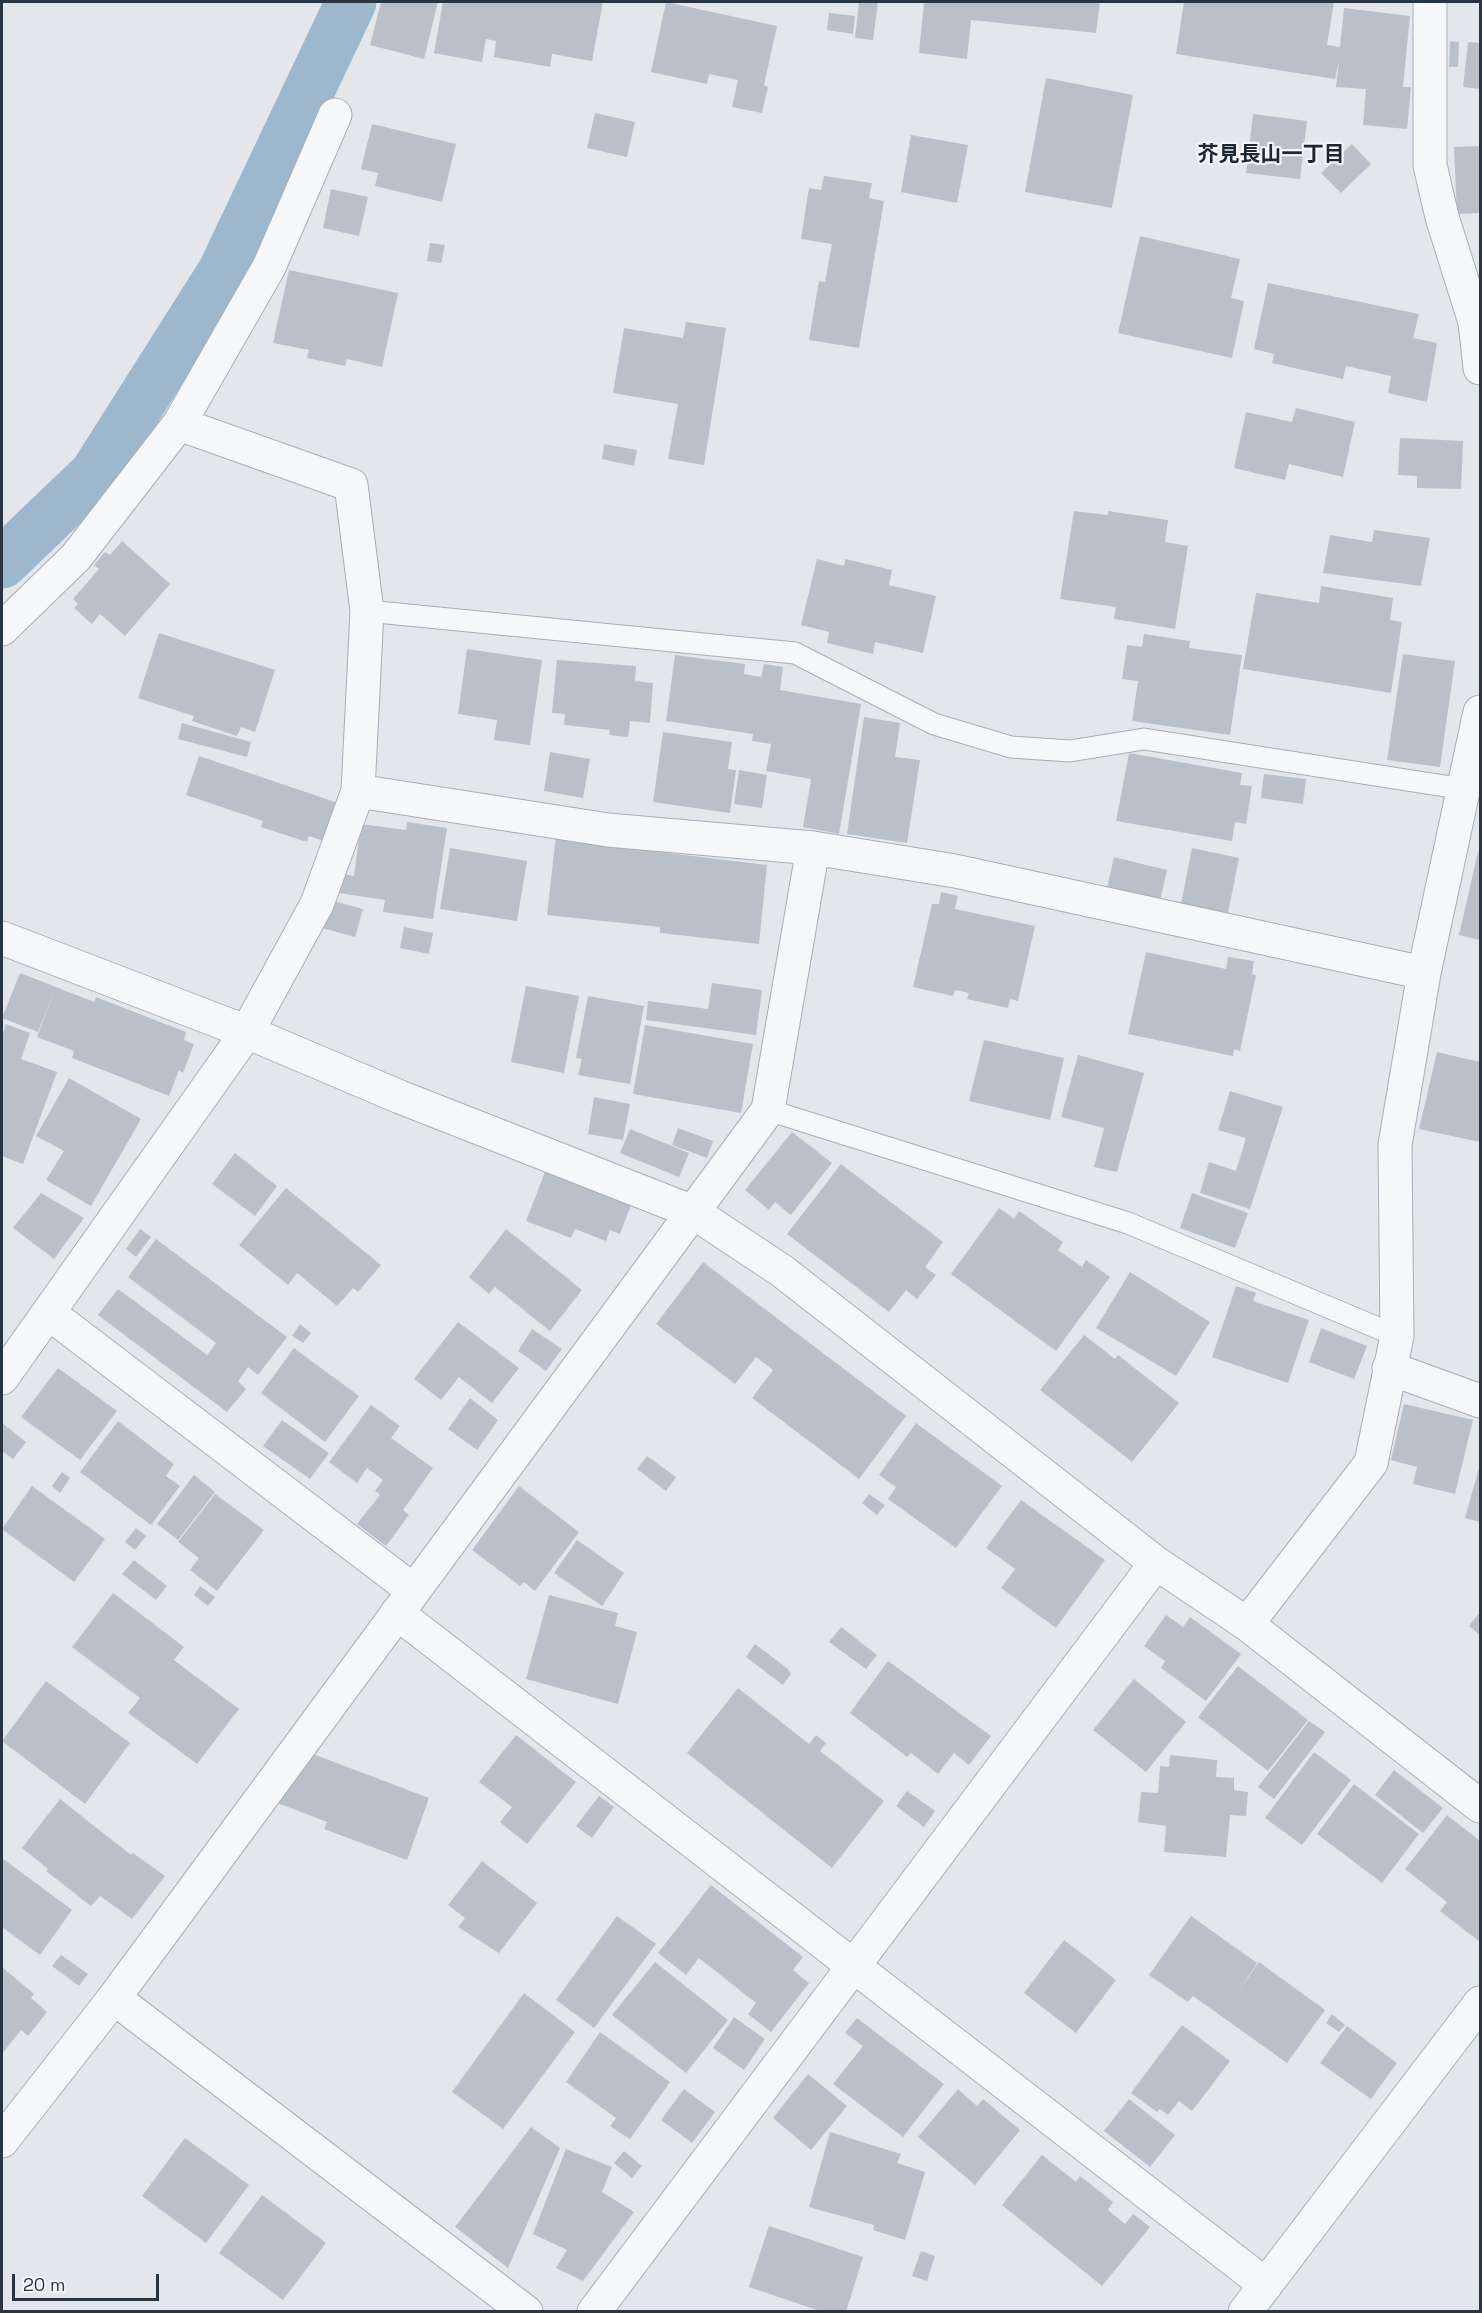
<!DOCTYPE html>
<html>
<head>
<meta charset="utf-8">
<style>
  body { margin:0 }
  #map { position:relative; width:1482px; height:2313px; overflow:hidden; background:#e3e7eb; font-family:"Space Grotesk",sans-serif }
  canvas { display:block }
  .frame { position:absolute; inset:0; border:3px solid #2a3544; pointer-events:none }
  .scale { position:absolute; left:12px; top:2274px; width:147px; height:27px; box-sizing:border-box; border:3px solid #2a3544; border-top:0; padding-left:8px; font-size:18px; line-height:21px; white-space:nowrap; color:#2a3544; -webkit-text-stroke:4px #f3f6f9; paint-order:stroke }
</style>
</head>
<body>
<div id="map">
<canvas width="1482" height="2313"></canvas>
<div class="frame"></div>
<div class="scale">20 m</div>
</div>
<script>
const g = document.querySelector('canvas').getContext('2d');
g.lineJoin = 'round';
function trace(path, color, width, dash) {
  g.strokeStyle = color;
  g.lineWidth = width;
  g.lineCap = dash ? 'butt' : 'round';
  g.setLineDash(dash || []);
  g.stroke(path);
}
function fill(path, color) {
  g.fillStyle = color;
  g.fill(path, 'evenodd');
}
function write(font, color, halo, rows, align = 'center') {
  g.font = font + ' "Space Grotesk","Noto Sans JP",sans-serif';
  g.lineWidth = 4.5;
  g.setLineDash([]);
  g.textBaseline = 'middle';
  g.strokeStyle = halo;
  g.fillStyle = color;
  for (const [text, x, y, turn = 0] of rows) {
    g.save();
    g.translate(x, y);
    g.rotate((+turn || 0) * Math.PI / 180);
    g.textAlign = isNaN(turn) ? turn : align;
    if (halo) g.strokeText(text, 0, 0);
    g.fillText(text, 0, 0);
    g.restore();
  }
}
const canal = new Path2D(`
  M 2,563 L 95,474 L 223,272 L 351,2`);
const building = new Path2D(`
  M 381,2 L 438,2 L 424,59 L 370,45 Z
  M 443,2 L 603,2 L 592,61 L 552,54 L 550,67 L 494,57 L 496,41 L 486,39 L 482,62 L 434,53 Z
  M 666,2 L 777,26 L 764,85 L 768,87 L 762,113 L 732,107 L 738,80 L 709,74 L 707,84 L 651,72 Z
  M 859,2 L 878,2 L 873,40 L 855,38 Z
  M 924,2 L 1100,2 L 1096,33 L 971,20 L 967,59 L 919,53 Z
  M 1184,2 L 1334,2 L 1327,45 L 1340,47 L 1344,8 L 1410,16 L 1403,87 L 1411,87 L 1407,129 L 1363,125 L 1366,89 L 1336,87 L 1339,61 L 1335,79 L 1176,54 Z
  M 829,13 L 855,16 L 853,34 L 827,30 Z
  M 1450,41 L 1459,42 L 1458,67 L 1449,67 Z
  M 1468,42 L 1480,43 L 1480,89 L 1463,87 Z
  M 1046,78 L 1133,95 L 1112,208 L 1025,192 Z
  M 595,113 L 635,122 L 627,157 L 587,148 Z
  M 1253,114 L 1307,121 L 1300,179 L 1246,173 Z
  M 372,124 L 456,144 L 442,202 L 375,186 L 378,173 L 361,169 Z
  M 911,135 L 968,145 L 957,203 L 901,192 Z
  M 1352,144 L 1371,164 L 1341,193 L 1321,173 Z
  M 1480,146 L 1480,213 L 1457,214 L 1454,147 Z
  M 824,176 L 872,183 L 869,198 L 884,201 L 859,348 L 809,340 L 819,281 L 825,282 L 832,244 L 801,239 L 809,188 L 821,190 Z
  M 331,189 L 368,197 L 359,236 L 323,228 Z
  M 1140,236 L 1240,259 L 1231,298 L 1244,301 L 1232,358 L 1118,333 Z
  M 430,243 L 445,245 L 441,263 L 427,261 Z
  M 289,270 L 398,293 L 382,367 L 347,359 L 345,366 L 307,358 L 309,350 L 273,343 Z
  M 1268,283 L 1419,314 L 1413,338 L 1437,343 L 1427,402 L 1388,393 L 1391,376 L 1346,366 L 1343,379 L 1272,363 L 1274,354 L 1254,349 Z
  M 686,322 L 726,328 L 704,465 L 668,459 L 678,404 L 613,393 L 624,328 L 683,338 Z
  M 1296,408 L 1355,422 L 1343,477 L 1289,464 L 1285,480 L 1234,468 L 1246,412 L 1292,422 Z
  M 1400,438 L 1463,441 L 1461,489 L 1417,488 L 1417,476 L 1398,475 Z
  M 604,444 L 637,450 L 634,466 L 602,459 Z
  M 1074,511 L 1108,515 L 1108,511 L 1168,520 L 1165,542 L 1188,546 L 1175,629 L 1114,619 L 1116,607 L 1060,599 Z
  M 1374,530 L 1430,538 L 1421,586 L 1323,573 L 1330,535 L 1372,542 Z
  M 122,541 L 170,584 L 125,636 L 100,614 L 92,624 L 74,608 L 78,604 L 73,599 L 99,569 L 94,565 L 105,552 L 110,555 Z
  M 817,559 L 844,566 L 845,559 L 892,570 L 889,585 L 936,596 L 923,653 L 875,642 L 873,654 L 827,643 L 829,632 L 801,625 Z
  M 1321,586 L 1393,598 L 1390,620 L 1402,622 L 1391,693 L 1243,669 L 1256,593 L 1319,603 Z
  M 159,633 L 275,670 L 255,732 L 241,727 L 237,736 L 192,721 L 194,716 L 138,698 Z
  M 1144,634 L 1190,641 L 1189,648 L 1242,655 L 1230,735 L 1132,721 L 1138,681 L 1122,679 L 1127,645 L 1142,647 Z
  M 467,649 L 542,660 L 530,745 L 494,740 L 497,720 L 458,714 Z
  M 1403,654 L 1455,661 L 1440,767 L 1387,760 Z
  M 675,655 L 745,664 L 744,674 L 761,677 L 764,664 L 783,667 L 780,690 L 861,704 L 839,834 L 803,827 L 811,779 L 766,771 L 771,744 L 752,741 L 753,734 L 666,721 Z
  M 557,660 L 636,666 L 635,681 L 653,683 L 650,723 L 630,721 L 628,737 L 609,735 L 610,730 L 564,725 L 565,714 L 552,713 Z
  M 864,717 L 900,723 L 895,757 L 920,760 L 907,843 L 847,834 Z
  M 182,723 L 251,742 L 247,757 L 178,739 Z
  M 663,732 L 732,742 L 728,769 L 736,770 L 730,813 L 653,802 Z
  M 550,752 L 590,759 L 583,798 L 544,791 Z
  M 1129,753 L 1242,773 L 1240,785 L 1252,786 L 1246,824 L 1235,822 L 1232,841 L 1116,821 Z
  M 199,756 L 341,804 L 329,843 L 309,836 L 307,842 L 261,827 L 263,821 L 186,795 Z
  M 739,770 L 767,775 L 762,808 L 734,804 Z
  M 1264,774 L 1306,779 L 1303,804 L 1261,798 Z
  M 407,822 L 447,828 L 433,919 L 383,912 L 385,900 L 339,893 L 342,874 L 354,876 L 361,824 L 406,830 Z
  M 556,835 L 668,848 L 668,853 L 767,865 L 759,944 L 660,933 L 660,927 L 547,915 Z
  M 450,848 L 527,861 L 517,921 L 440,909 Z
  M 1192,848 L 1239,858 L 1228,913 L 1181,904 Z
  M 1478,852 L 1480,852 L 1480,940 L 1459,935 Z
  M 1114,857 L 1167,870 L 1160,901 L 1107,888 Z
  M 941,892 L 958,896 L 955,909 L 1035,926 L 1018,1001 L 1010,999 L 1008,1008 L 967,999 L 969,993 L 955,990 L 953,996 L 913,987 L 932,904 L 939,904 Z
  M 330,900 L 363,909 L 355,937 L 322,928 Z
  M 404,927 L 433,933 L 429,954 L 400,948 Z
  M 1146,952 L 1226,969 L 1228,957 L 1254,961 L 1252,974 L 1256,975 L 1240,1051 L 1234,1049 L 1233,1056 L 1128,1034 Z
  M 20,973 L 56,987 L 38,1032 L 2,1018 Z
  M 712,983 L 762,990 L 756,1035 L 646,1020 L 648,1001 L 708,1009 Z
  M 526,986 L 579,996 L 564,1073 L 511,1062 Z
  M 56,987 L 94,1002 L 96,997 L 186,1032 L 184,1040 L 194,1044 L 183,1073 L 179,1070 L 169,1096 L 72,1058 L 74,1051 L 37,1037 Z
  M 588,996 L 644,1006 L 630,1084 L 578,1075 L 582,1059 L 576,1058 Z
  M 6,1024 L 30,1033 L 21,1059 L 57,1072 L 23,1164 L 2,1156 L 2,1036 Z
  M 645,1025 L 753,1044 L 741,1113 L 633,1094 Z
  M 984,1040 L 1064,1058 L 1050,1120 L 969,1101 Z
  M 1437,1052 L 1480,1062 L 1480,1142 L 1419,1129 Z
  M 1078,1055 L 1144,1073 L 1117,1172 L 1094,1167 L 1104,1128 L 1061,1117 Z
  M 69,1078 L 141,1119 L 91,1206 L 46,1180 L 64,1151 L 36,1136 Z
  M 1230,1091 L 1283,1107 L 1250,1209 L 1200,1193 L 1209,1162 L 1236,1171 L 1246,1138 L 1218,1130 Z
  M 594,1097 L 630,1104 L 623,1140 L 588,1134 Z
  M 678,1128 L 713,1141 L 707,1158 L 672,1145 Z
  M 630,1129 L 689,1153 L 679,1177 L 620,1153 Z
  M 792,1132 L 832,1163 L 791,1215 L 775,1202 L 769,1210 L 745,1190 Z
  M 235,1153 L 277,1186 L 255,1216 L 212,1184 Z
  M 841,1164 L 943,1242 L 925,1267 L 936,1275 L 917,1299 L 906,1290 L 889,1312 L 787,1234 Z
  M 545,1172 L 631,1205 L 620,1234 L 610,1230 L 606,1241 L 575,1229 L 571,1238 L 526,1221 Z
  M 286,1188 L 381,1265 L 358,1292 L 353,1288 L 337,1306 L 297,1273 L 288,1285 L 239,1245 Z
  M 41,1193 L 84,1218 L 54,1259 L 13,1228 Z
  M 1192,1193 L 1248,1213 L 1235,1248 L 1180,1228 Z
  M 999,1208 L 1014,1219 L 1019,1211 L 1063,1242 L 1058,1250 L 1082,1267 L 1086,1260 L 1110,1277 L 1056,1351 L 951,1274 Z
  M 140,1229 L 151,1237 L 136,1257 L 126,1249 Z
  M 506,1229 L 582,1290 L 550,1331 L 495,1287 L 489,1294 L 469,1277 Z
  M 156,1239 L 287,1337 L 258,1375 L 248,1367 L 238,1381 L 246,1389 L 227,1412 L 98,1315 L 118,1289 L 207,1355 L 216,1343 L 128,1277 Z
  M 703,1262 L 906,1416 L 859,1479 L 752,1398 L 773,1370 L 756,1357 L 735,1384 L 656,1324 Z
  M 1130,1272 L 1210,1322 L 1176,1376 L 1096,1328 Z
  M 1236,1286 L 1256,1293 L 1253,1301 L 1309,1320 L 1288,1383 L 1212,1357 Z
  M 458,1322 L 519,1368 L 492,1403 L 459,1377 L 441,1400 L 414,1379 Z
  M 300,1324 L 311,1333 L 303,1343 L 292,1336 Z
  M 1321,1328 L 1367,1346 L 1354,1379 L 1309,1362 Z
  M 532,1329 L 562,1349 L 546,1371 L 518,1351 Z
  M 1084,1335 L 1115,1359 L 1118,1355 L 1179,1403 L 1132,1462 L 1040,1390 Z
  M 294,1348 L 359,1396 L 325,1442 L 261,1393 Z
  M 58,1368 L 117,1411 L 80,1460 L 21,1417 Z
  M 470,1398 L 498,1420 L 477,1450 L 448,1429 Z
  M 1404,1404 L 1473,1420 L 1455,1494 L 1413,1484 L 1417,1467 L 1391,1460 Z
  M 371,1405 L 400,1426 L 391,1438 L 433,1468 L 403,1510 L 409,1515 L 386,1546 L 357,1524 L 380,1495 L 375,1491 L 383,1480 L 367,1468 L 357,1483 L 329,1462 Z
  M 282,1420 L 329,1453 L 310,1479 L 263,1446 Z
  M 118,1421 L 174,1464 L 166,1476 L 180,1486 L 151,1525 L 80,1472 Z
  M 2,1423 L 26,1442 L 13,1459 L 2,1451 Z
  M 916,1423 L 1002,1486 L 956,1548 L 888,1499 L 896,1487 L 879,1475 Z
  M 647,1456 L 676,1477 L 666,1491 L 637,1469 Z
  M 1479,1468 L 1480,1468 L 1480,1522 L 1465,1518 Z
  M 62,1472 L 70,1478 L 60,1493 L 52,1486 Z
  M 194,1475 L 215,1492 L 178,1540 L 157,1524 Z
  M 32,1486 L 105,1539 L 74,1582 L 2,1529 Z
  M 519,1486 L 579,1532 L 535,1591 L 524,1582 L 520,1586 L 472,1550 Z
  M 215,1494 L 264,1530 L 217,1591 L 190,1570 L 199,1558 L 178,1542 Z
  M 869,1494 L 885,1505 L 877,1515 L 862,1503 Z
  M 1021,1500 L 1105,1560 L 1056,1628 L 1001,1588 L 1015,1569 L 986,1548 Z
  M 136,1528 L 146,1536 L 135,1550 L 125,1542 Z
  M 577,1540 L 624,1573 L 602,1606 L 554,1573 Z
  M 134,1560 L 167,1586 L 156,1600 L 122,1574 Z
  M 200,1586 L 215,1597 L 208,1606 L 194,1595 Z
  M 113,1593 L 184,1647 L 174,1660 L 239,1709 L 197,1764 L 128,1713 L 140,1698 L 72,1647 Z
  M 549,1595 L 618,1613 L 615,1626 L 637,1632 L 618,1704 L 526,1679 Z
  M 1480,1612 L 1480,1635 L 1469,1626 Z
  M 1166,1615 L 1183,1627 L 1190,1617 L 1241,1654 L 1206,1701 L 1161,1668 L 1165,1661 L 1144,1646 Z
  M 841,1627 L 877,1655 L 866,1669 L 829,1642 Z
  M 755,1644 L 788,1669 L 791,1674 L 783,1685 L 746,1657 Z
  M 888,1661 L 991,1736 L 969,1765 L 954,1753 L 938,1774 L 911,1753 L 907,1757 L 850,1713 Z
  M 1238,1666 L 1308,1720 L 1268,1771 L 1198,1717 Z
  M 1134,1679 L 1186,1722 L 1146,1772 L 1093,1730 Z
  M 46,1681 L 130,1743 L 85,1804 L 2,1741 Z
  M 738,1688 L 809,1744 L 816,1735 L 826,1743 L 820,1751 L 884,1801 L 832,1868 L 687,1753 Z
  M 1309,1721 L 1325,1732 L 1274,1799 L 1258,1787 Z
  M 516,1735 L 576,1782 L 527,1844 L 500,1822 L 512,1807 L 479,1782 Z
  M 1314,1752 L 1351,1780 L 1302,1845 L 1265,1818 Z
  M 313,1754 L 429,1798 L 407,1860 L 324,1829 L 327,1822 L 275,1802 Z
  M 1170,1755 L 1217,1760 L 1216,1777 L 1234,1778 L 1234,1790 L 1248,1792 L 1246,1816 L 1230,1815 L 1226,1857 L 1164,1852 L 1166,1826 L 1138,1822 L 1141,1792 L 1158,1793 L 1160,1766 L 1169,1767 Z
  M 1394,1770 L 1443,1808 L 1423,1833 L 1375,1795 Z
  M 1354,1784 L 1419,1834 L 1382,1883 L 1317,1834 Z
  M 907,1791 L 935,1811 L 924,1827 L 896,1806 Z
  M 599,1796 L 614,1807 L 592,1838 L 576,1826 Z
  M 60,1799 L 131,1855 L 133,1853 L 165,1876 L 132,1919 L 100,1896 L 91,1906 L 46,1871 L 48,1869 L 22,1848 Z
  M 1447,1815 L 1480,1841 L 1479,1941 L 1440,1911 L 1447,1902 L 1405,1869 Z
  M 2,1858 L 72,1910 L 40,1955 L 2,1927 Z
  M 482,1861 L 537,1903 L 499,1953 L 458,1927 L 465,1918 L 448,1905 Z
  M 711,1885 L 803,1957 L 793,1970 L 809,1983 L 771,2032 L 748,2014 L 756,2003 L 699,1958 L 686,1975 L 658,1953 Z
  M 617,1916 L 656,1944 L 594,2028 L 556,2000 Z
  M 1191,1916 L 1257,1963 L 1238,1992 L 1259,1962 L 1325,2010 L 1287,2063 L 1193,1996 L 1188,2002 L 1149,1975 Z
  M 1064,1940 L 1116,1980 L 1076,2033 L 1024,1993 Z
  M 61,1955 L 88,1974 L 79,1986 L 52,1966 Z
  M 655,1962 L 728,2020 L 686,2073 L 612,2015 Z
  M 2,1967 L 34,1994 L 31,1998 L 47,2012 L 28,2036 L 21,2030 L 2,2054 Z
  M 524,1993 L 575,2032 L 503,2129 L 452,2092 Z
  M 1332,2014 L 1345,2025 L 1339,2032 L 1326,2023 Z
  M 734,2017 L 765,2039 L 744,2070 L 713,2048 Z
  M 857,2018 L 944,2084 L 903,2137 L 833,2084 L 863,2046 L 845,2033 Z
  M 1182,2025 L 1230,2061 L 1192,2111 L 1179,2101 L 1168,2115 L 1160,2109 L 1157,2112 L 1131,2093 Z
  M 1347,2026 L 1397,2063 L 1371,2099 L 1320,2063 Z
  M 600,2032 L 670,2082 L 630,2139 L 610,2126 L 616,2118 L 566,2082 Z
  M 808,2074 L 847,2106 L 811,2150 L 773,2118 Z
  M 684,2089 L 715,2112 L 692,2143 L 661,2120 Z
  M 958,2089 L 977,2106 L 983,2099 L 1020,2130 L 975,2185 L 918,2137 Z
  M 1129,2099 L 1175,2135 L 1150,2167 L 1104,2131 Z
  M 531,2127 L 560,2148 L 508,2268 L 455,2227 Z
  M 830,2132 L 901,2154 L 897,2163 L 925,2172 L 905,2240 L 873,2230 L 874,2225 L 809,2207 Z
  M 185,2138 L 249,2185 L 206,2243 L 142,2196 Z
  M 566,2149 L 612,2167 L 602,2192 L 634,2212 L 583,2281 L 556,2268 L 567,2250 L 533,2234 Z
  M 624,2151 L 642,2166 L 632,2178 L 614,2163 Z
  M 1042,2155 L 1076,2182 L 1080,2176 L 1113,2202 L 1108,2210 L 1125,2224 L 1133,2214 L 1150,2227 L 1102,2286 L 1002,2205 Z
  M 262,2195 L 326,2243 L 283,2300 L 219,2253 Z
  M 769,2226 L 863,2257 L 846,2312 L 823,2312 L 749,2287 Z
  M 921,2251 L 935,2256 L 927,2281 L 912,2276 Z`);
const lane = new Path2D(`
  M 367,611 L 795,653 L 934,724 L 1011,747 L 1070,751 L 1144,739 L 1464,789
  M 768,1110 L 1128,1223 L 1397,1336`);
const street = new Path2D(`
  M 1430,2 L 1430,165 L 1442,217 L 1475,322 L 1480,368
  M 2,629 L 76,557 L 179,424 L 269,267 L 335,115
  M 358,791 L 608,830 L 813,848 L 955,871 L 1424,973
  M 2,938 L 247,1032 L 400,1097 L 693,1212 L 782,1271 L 1156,1563 L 1247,1624 L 1480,1806
  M 50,1314 L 414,1591
  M 1389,1368 L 1480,1401
  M 2,1378 L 247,1032 L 317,904 L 358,791 L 367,611 L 351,485 L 179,424
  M 397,1613 L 1266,2285
  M 1247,1624 L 1371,1463 L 1397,1336 L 1395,1145 L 1424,973 L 1480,712
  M 114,1998 L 526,2312
  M 2,2141 L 114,1998 L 768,1110 L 813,848
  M 594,2312 L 1156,1563
  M 1245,2312 L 1480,2003`);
const neighbourhoodNames = [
  ["芥見長山一丁目",1271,155]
];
trace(canal, '#9db7cc', 51);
fill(building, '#bac0c9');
trace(lane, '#a8aeb6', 23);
trace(street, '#a8aeb6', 35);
trace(lane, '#f6f7f9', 21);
trace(street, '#f6f7f9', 33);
write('bold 21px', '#1c2635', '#f3f6f9', neighbourhoodNames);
</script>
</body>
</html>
